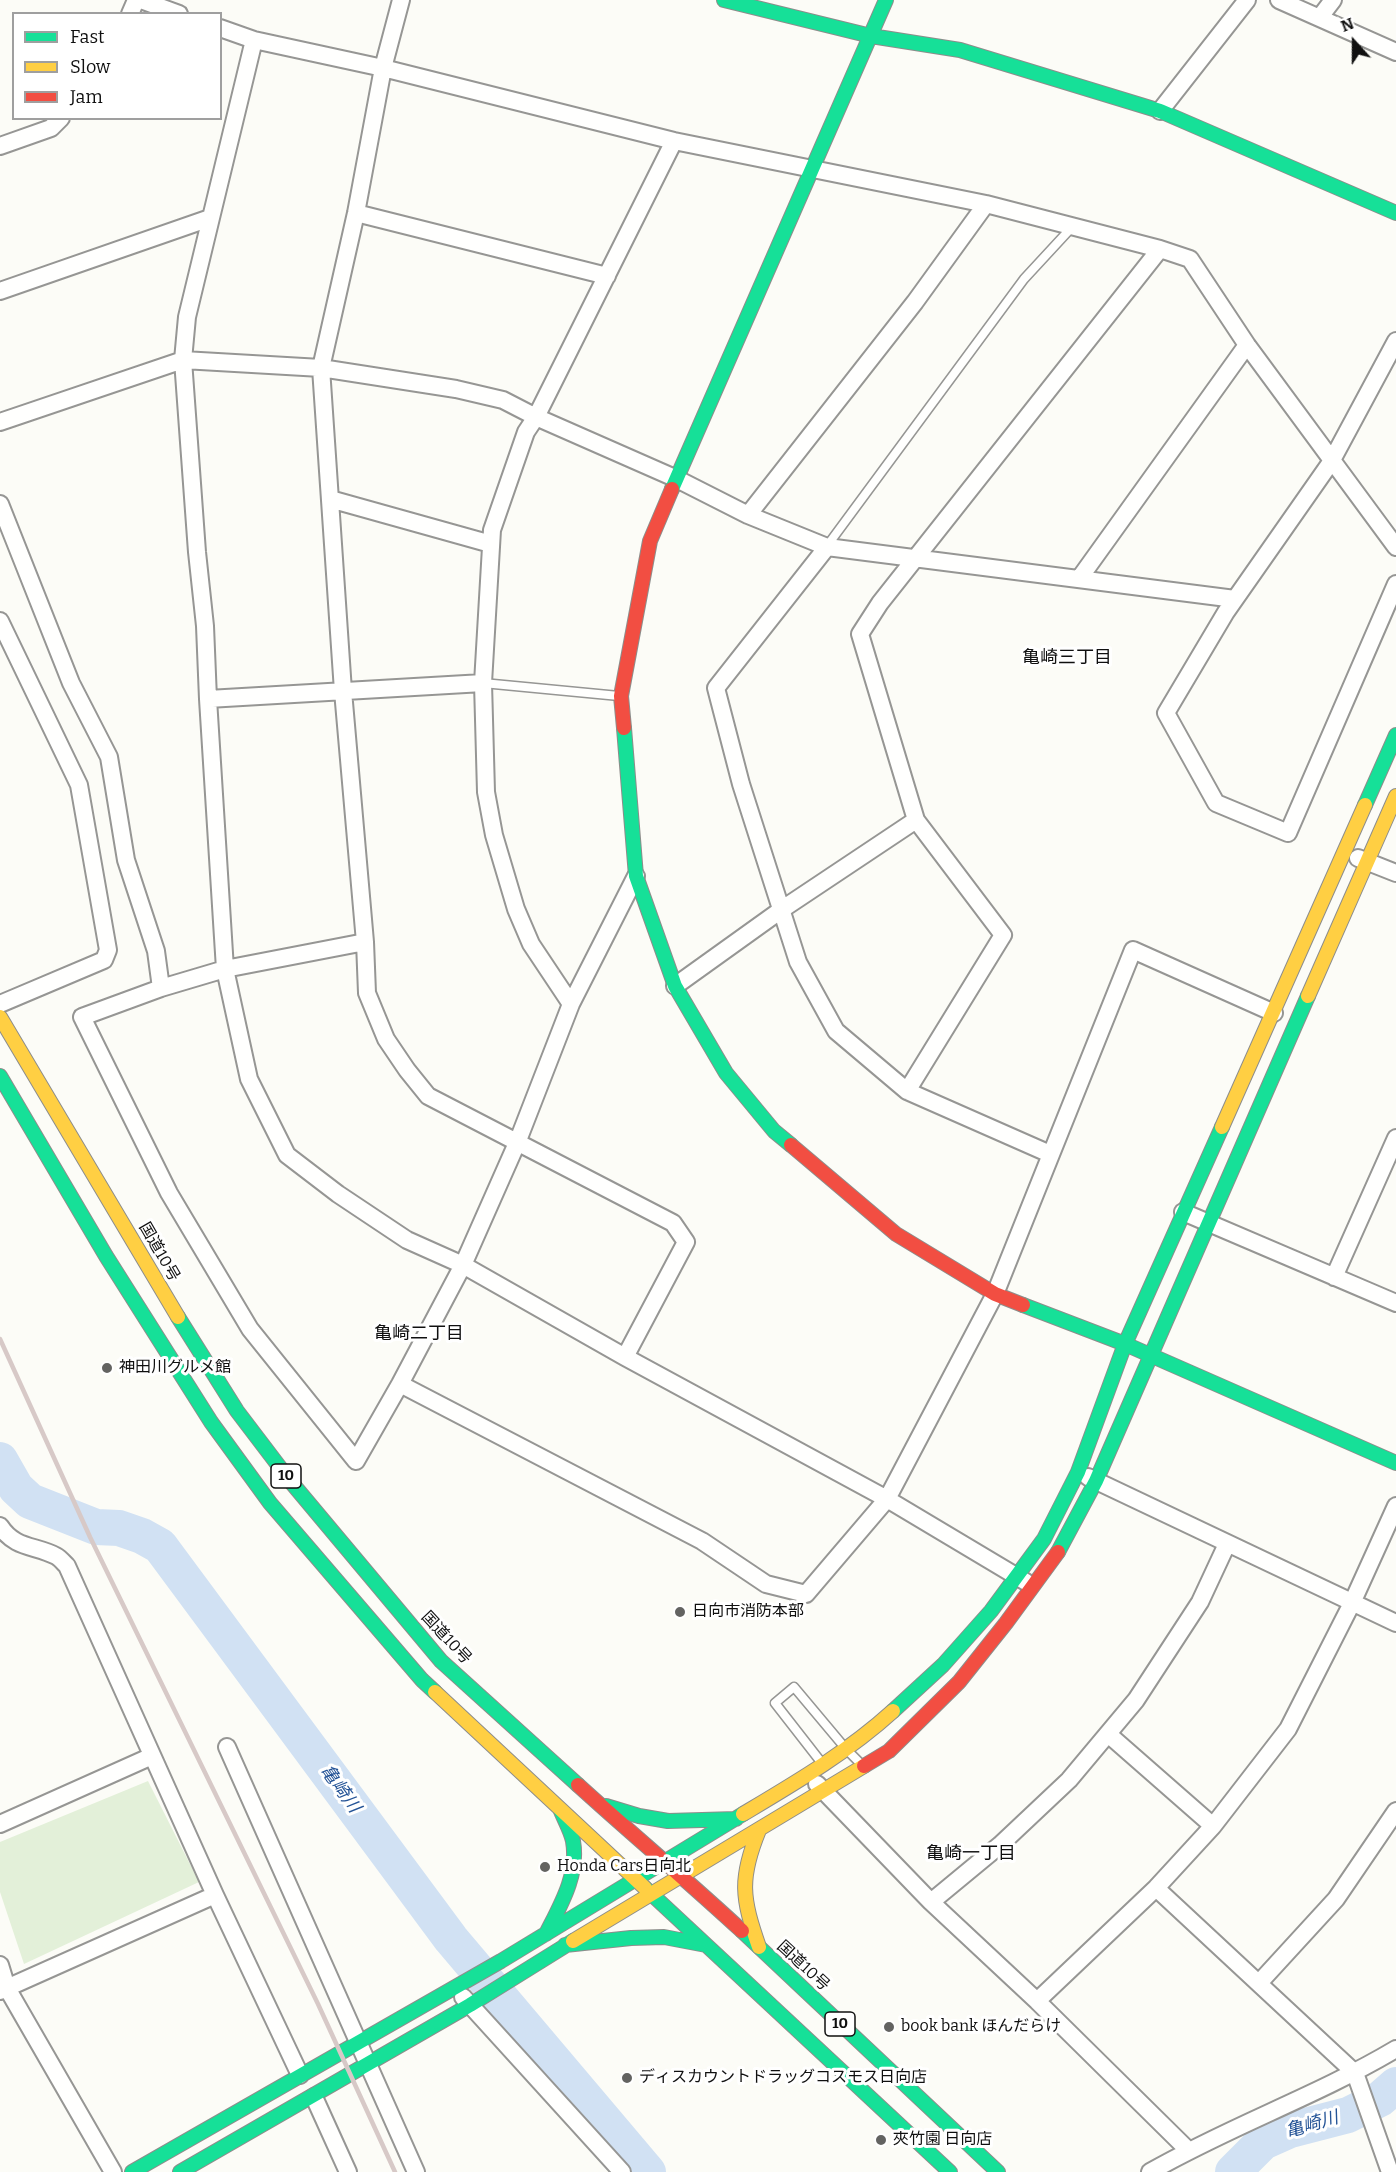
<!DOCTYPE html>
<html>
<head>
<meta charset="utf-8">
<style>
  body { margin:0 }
  #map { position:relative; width:1396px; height:2172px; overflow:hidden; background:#fcfcf7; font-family:Bitter,serif }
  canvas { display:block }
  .legend { position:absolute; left:12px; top:12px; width:210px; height:108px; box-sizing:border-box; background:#fff; border:2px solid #9f9f9f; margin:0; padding:8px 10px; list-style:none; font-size:18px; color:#101010 }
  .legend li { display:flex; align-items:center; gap:12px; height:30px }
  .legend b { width:30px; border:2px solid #9f9f9f }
  .north { position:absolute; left:1324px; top:12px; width:60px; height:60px; -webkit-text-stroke:4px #fff; paint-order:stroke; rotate:339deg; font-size:16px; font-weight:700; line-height:24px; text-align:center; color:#101010 }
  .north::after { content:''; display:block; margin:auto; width:21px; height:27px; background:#101010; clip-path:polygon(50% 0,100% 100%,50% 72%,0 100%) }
</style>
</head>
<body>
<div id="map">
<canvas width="1396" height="2172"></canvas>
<ul class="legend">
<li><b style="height:8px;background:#16e098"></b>Fast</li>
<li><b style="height:8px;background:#ffcf43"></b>Slow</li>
<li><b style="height:8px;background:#f24e42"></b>Jam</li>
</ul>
<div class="north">N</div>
</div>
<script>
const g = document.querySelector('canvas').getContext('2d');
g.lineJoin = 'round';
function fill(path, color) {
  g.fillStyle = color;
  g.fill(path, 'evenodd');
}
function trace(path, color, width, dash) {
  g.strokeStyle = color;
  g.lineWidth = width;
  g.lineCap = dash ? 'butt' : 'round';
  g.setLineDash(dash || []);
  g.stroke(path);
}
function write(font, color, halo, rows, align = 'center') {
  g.font = font + ' Bitter,"Noto Sans JP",serif';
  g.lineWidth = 6;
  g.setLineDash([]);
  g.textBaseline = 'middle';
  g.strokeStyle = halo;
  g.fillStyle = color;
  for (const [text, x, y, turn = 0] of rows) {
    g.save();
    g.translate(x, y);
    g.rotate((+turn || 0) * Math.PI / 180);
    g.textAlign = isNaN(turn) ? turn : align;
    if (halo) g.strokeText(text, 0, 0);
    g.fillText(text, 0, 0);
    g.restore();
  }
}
const green = new Path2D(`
  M 148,1781 L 199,1882 L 24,1964 L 0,1892 L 0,1842 Z`);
const river = new Path2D(`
  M 0,1460 L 16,1488 L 30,1501 L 96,1527 L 119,1528 L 142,1536 L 160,1546 L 451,1939 L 648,2172
  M 1233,2172 L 1263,2142 L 1290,2130 L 1348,2115 L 1380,2099 L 1396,2085`);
const lane = new Path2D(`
  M 827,546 L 1024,279 L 1073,226
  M 483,683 L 619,696
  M 821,1762 L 775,1703 L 794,1687 L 846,1749 L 862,1765`);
const street = new Path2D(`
  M 141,0 L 179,14
  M 401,0 L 383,68 L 356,213 L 321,368 L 343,691 L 365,942 L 367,993 L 386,1039 L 407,1070 L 428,1096 L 673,1223 L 686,1242 L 625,1357
  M 1279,0 L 1396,52
  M 130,14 L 136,0
  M 1320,17 L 1333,0
  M 220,28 L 254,40 L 383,68 L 674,141 L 986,204 L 1160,249 L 1190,259 L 1247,345 L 1396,547
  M 254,40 L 187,317 L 183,360 L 197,552 L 205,626 L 208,699 L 225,969 L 249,1079 L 287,1155 L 338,1194 L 407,1240 L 463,1265 L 625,1357 L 887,1499 L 1026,1582
  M 1160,111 L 1247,0
  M 0,146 L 51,128 L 61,118
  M 356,213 L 607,276
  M 0,291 L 210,218
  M 1396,341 L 1331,462 L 1226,612 L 1166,713 L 1216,803 L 1288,833 L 1396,584
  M 0,422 L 183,360 L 321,368 L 456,389 L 503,400 L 536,417 L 677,479 L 748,515 L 827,547 L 1235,599
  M 330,499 L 491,544
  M 0,504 L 71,683 L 109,757 L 126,860 L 156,951 L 161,988
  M 748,515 L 915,302 L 986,204
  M 827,547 L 716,688 L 741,784 L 798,962 L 836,1031 L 907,1091 L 1050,1154
  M 1079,579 L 1247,345
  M 0,621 L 79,785 L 108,950 L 104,960 L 0,1004
  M 208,699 L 483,683
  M 1358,858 L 1396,873
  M 365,942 L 225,969 L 161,988 L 82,1017 L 169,1193 L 250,1329 L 356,1461 L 400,1384 L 463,1265 L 517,1143 L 571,1004 L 636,876
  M 675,986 L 781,910 L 916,820
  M 571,1004 L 531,944 L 516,909 L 494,835 L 486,792 L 483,683 L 492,530 L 526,432 L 536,417 L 674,141
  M 907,1091 L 1003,935 L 916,820 L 860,634 L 880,603 L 1160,249
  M 1183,1212 L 1396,1303
  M 1334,1277 L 1396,1138
  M 400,1384 L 702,1541 L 766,1584 L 806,1594 L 887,1499 L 995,1294 L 1133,950 L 1274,1013
  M 1088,1477 L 1396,1623
  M 0,1526 C 15,1549 35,1545 56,1556 C 60,1558 64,1563 67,1566 L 215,1895 L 300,2075
  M 1108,1734 L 1213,1826
  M 227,1747 L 416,2172
  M 817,1784 L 931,1902 L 1037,2001 L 1188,2150
  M 0,1824 L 152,1756
  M 1156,1888 L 1355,2073 L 1390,2172
  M 931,1902 L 1000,1845 L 1069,1780 L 1136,1700 L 1200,1602 L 1227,1544
  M 0,1965 L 7,1988 L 113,2172
  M 1259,1983 L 1336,1899 L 1396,1811
  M 0,1991 L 215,1895
  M 463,1997 L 622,2172
  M 1037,2001 L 1156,1888 L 1213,1826 L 1288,1729 L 1352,1603 L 1396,1506
  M 314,2097 L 348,2172
  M 1150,2172 C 1230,2126 1317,2096 1396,2049`);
const fast = new Path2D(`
  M 724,0 L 871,36 L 960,50 L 1160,111 L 1396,213
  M 672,489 L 886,0
  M 624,728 L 636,876 L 675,986 L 726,1073 L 774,1131 L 791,1145
  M 1365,805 L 1396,735
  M 0,1076 L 106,1256 L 211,1422 L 270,1503 L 422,1680 L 435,1692
  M 1023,1305 L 1125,1344 L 1396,1463
  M 178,1317 L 237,1411 L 291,1482 L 441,1661 L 578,1785
  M 1058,1552 L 1096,1481 L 1308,996
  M 893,1711 L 943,1665 L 991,1611 L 1044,1539 L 1078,1472 L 1125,1344 L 1222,1127
  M 606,1806 L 639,1816 L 668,1821 L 736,1819
  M 645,1888 L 950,2172
  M 742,1931 L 998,2172
  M 546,1934 C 560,1906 579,1875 573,1841 C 571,1831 565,1821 561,1811
  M 565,1945 L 631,1938 L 664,1937 L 706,1945
  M 132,2172 L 501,1961 L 743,1814
  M 180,2172 L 470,2005 L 573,1941`);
const slow = new Path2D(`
  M 1308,996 L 1396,796
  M 0,1017 L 178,1317
  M 1222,1127 L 1365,805
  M 435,1692 L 645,1888
  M 743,1814 C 795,1783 848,1752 893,1711
  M 759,1830 C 739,1879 742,1898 759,1947
  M 573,1941 L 864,1766`);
const jam = new Path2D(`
  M 624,728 L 621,696 L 650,541 L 672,489
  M 791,1145 L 896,1234 L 995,1294 L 1023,1305
  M 864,1766 L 889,1751 L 959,1682 L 1006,1623 L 1058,1552
  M 578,1785 C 633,1835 688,1881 742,1931`);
const rail = new Path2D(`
  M 0,1339 L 90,1537 L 318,2004 L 395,2172`);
const markers = [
  [107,1368,6,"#636361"],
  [680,1612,6,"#636361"],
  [545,1867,6,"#636361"],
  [889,2027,6,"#636361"],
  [627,2078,6,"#636361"],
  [881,2140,6,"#636361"]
];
const shields = [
  [286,1476,30],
  [840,2024,30]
];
const shieldNames = [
  ["10",286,1476],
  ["10",840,2024]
];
const streetNames = [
  ["国道10号",159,1252,60],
  ["国道10号",446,1638,47],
  ["国道10号",803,1966,43]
];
const poiNames = [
  ["神田川グルメ館",119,1368],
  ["日向市消防本部",692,1612],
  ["Honda Cars日向北",557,1867],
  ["book bank ほんだらけ",901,2027],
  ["ディスカウントドラッグコスモス日向店",639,2078],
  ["夾竹園 日向店",893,2140]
];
const neighbourhoodNames = [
  ["亀崎三丁目",1067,658],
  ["亀崎二丁目",419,1334],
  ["亀崎一丁目",971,1854]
];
const waterNames = [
  ["亀崎川",340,1789,54],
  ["亀崎川",1312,2125,-16]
];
fill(green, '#e3f0d9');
trace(river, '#d1e1f3', 36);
trace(lane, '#969694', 11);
trace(street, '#969694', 20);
trace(fast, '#8d8d8b', 16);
trace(slow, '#8d8d8b', 16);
trace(jam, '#8d8d8b', 16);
trace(lane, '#fffffe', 8);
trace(street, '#fffffe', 16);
trace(fast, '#16e098', 14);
trace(slow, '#ffcf43', 14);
trace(jam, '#f24e42', 14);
trace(rail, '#d7c9c7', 4.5);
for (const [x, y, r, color] of markers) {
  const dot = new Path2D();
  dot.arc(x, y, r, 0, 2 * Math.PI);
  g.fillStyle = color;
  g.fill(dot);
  trace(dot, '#fff', 2);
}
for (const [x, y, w] of shields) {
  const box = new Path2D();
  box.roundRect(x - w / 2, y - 12, w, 24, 4.5);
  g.fillStyle = '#fff';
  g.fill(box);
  trace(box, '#101010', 1.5);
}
write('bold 15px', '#101010', null, shieldNames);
write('16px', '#101010', '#fff', streetNames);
write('16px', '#101010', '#fff', poiNames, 'left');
write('18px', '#101010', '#fff', neighbourhoodNames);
write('italic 18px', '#255497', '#fff', waterNames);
</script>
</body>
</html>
